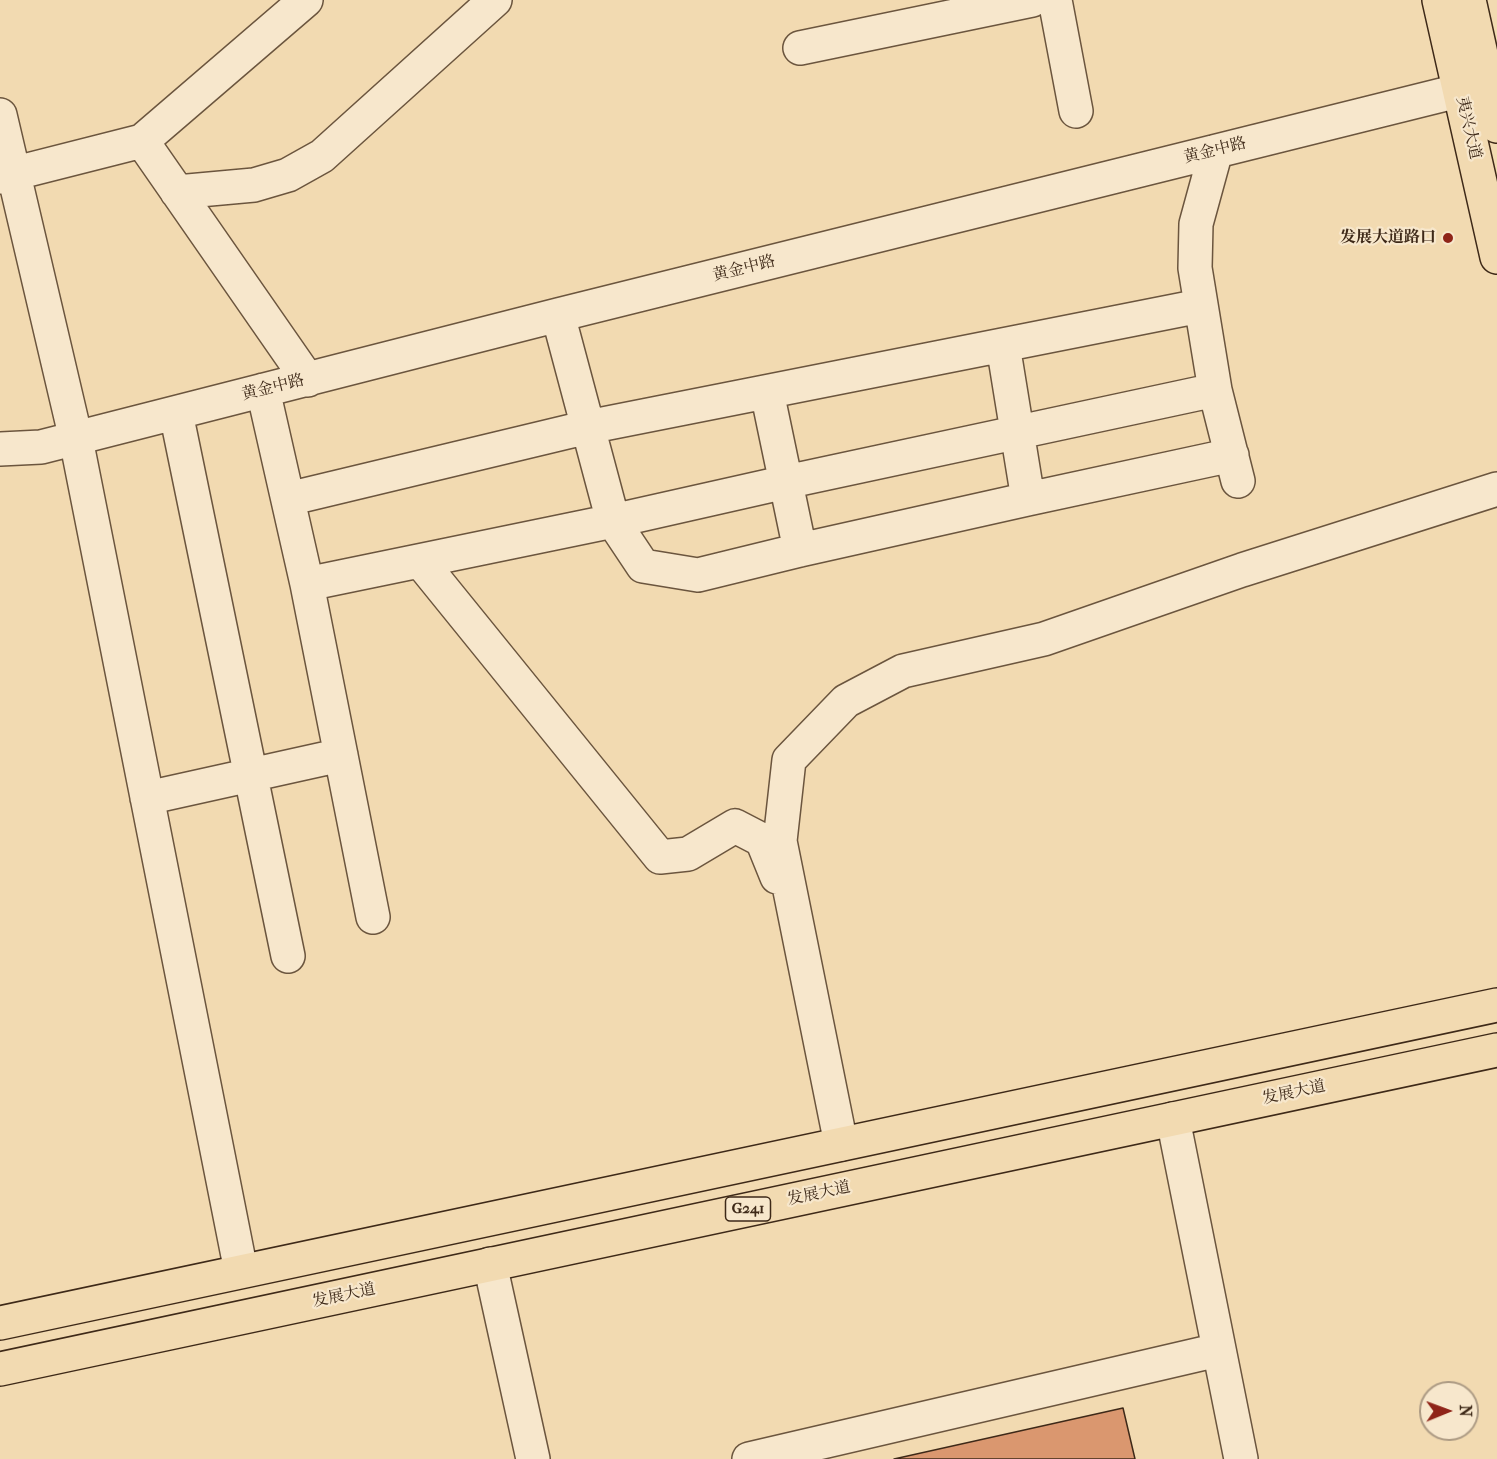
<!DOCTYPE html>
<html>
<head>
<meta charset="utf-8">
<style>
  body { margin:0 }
  #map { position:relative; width:1497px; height:1459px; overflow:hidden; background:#f2dab1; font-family:"IM FELL French Canon",serif }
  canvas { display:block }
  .north { position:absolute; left:1419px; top:1381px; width:60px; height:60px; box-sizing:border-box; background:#f7e7cc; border:2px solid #ad9b84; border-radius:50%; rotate:89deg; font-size:16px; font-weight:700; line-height:24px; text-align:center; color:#3e2918 }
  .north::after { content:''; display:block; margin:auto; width:21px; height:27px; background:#8f2418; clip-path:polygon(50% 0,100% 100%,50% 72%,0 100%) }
</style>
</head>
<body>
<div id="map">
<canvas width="1497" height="1459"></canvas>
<div class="north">N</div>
</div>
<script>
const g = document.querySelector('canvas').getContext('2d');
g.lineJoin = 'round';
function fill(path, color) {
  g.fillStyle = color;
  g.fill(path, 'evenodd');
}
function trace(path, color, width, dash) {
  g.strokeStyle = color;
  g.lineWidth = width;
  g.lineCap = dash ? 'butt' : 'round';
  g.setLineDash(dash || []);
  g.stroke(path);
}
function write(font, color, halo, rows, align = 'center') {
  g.font = font + ' "IM FELL French Canon","Noto Serif SC",serif';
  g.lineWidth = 4.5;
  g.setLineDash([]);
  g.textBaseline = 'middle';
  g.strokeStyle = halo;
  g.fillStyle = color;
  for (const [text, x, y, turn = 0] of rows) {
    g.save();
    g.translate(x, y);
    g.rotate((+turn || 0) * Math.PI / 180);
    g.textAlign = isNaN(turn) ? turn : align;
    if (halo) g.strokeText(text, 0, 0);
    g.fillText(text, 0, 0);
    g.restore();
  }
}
const building = new Path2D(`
  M 1123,1408 L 1135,1459 L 894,1459 Z`);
const minor = new Path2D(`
  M 1055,0 L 1076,111
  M 800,48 L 1032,0
  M 0,115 L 76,439 L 241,1271
  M 142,141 L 306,0
  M 1216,151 L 1196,224 L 1195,268 L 1215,390 L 1238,481
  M 0,177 L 142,141 L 308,380
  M 177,192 L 254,185 L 288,175 L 322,156 L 495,0
  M 558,315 L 613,521 L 643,566 L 698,575 L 800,550 L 1028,499 L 1232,455
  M 1003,345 L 1028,499
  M 263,390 L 307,584 L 373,917
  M 767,392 L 800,550
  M 176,413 L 288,956
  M 0,449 L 41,447 L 558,315 L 1486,84
  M 288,499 L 588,427 L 1200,306
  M 421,562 L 660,857 L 688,854 L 735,826 L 762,840 L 777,877
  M 307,584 L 613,521 L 786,482 L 1215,390
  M 147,798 L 341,755
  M 1173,1119 L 1241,1459
  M 841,1144 L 780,841 L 789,760 L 846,701 L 903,671 L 1044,639 L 1242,570 L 1497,489
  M 490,1264 L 533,1459
  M 749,1459 L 1218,1350`);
const major = new Path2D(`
  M 1439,0 L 1497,257
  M 1469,0 L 1497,126`);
const highway = new Path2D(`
  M 0,1323 L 1497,1005
  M 0,1369 L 1497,1050`);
const markers = [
  [1448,238,6,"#8f2418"]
];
const shields = [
  [748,1209,45]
];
const shieldNames = [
  ["G241",748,1209]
];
const streetNames = [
  ["夷兴大道",1468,128,77],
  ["黄金中路",1215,151,-14],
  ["黄金中路",744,269,-14],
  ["黄金中路",273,388,-14],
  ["发展大道",1294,1093,-12],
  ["发展大道",819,1194,-12],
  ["发展大道",344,1296,-12]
];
const poiNames = [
  ["发展大道路口",1436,238]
];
fill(building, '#da976f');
trace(building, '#3e2918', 1.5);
trace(minor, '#6b553e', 36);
trace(major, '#3e2918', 36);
trace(highway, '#3e2918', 36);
trace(minor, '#f7e7cc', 33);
trace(major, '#f2dab1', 33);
trace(highway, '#f2dab1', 33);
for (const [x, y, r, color] of markers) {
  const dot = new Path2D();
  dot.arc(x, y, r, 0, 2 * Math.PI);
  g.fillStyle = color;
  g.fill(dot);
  trace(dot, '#f7e7cc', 2);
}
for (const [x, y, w] of shields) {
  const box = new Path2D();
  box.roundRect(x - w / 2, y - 12, w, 24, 4.5);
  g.fillStyle = '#f7e7cc';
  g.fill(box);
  trace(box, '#3e2918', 1.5);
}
write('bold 15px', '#3e2918', null, shieldNames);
write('16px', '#3e2918', '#f7e7cc', streetNames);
write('bold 16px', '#3e2918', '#f7e7cc', poiNames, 'right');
</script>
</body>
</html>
